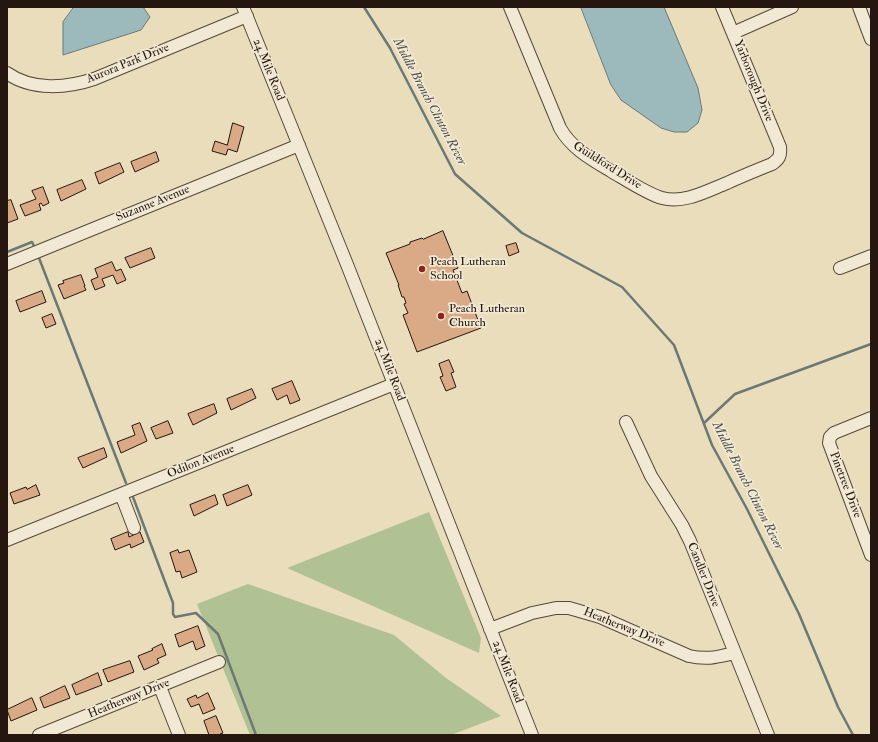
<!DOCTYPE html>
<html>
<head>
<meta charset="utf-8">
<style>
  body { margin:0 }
  #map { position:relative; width:878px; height:742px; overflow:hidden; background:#e9ddbb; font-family:"IM FELL Double Pica",serif }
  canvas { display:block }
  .frame { position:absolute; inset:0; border:8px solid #25160f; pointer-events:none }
</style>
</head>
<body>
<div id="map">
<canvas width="878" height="742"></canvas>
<div class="frame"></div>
</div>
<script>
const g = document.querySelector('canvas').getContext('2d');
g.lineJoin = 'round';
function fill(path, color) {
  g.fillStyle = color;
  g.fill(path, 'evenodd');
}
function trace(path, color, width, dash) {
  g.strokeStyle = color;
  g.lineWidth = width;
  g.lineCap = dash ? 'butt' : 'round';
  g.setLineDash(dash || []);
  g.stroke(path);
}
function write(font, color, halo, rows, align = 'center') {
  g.font = font + ' "IM FELL Double Pica",serif';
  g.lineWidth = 3.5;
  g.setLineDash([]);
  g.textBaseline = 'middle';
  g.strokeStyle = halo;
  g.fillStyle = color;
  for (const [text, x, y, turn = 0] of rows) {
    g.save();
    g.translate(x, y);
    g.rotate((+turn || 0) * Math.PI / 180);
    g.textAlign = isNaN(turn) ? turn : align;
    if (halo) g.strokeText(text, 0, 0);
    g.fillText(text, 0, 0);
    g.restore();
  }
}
const green = new Path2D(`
  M 429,512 L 481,638 L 479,653 L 287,568 Z
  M 248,584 L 394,635 L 446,678 L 501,716 L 451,735 L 250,735 L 197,604 Z`);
const water = new Path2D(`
  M 74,7 L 143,7 L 150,17 L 141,30 L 63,55 L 63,22 Z
  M 581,7 L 664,7 L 698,88 L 702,110 L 698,123 L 687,132 L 674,132 L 661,128 L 621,100 L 611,85 Z`);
const stream = new Path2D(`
  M 364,7 L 390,48 L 455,174 L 522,233 L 622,287 L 674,345 L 712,445 L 747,509 L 799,614 L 838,707 L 853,735
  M 7,252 L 32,242 L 34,246
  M 39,258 L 126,483
  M 704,423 L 735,394 L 871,344
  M 133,497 L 173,603 L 173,614 L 175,617 L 196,613 L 218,634 L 256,735`);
const building = new Path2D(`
  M 233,123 L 244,127 L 237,152 L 228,149 L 226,155 L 212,151 L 215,141 L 227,145 Z
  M 156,152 L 159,161 L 135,172 L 131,162 Z
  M 120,163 L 124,172 L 99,184 L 95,173 Z
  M 82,180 L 86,189 L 61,201 L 57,190 Z
  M 43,187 L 49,203 L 43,206 L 41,203 L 39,204 L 41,210 L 25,216 L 20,205 L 36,199 L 32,191 Z
  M 11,200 L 18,219 L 7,223 L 7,201 Z
  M 443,231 L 458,268 L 453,270 L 462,293 L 467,291 L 481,328 L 417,352 L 403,315 L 408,313 L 404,304 L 406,303 L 404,297 L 402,297 L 398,285 L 399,285 L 386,253 L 410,244 L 410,242 L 422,238 L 423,239 Z
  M 516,243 L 519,252 L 509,256 L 506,246 Z
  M 151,248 L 155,258 L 130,268 L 125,258 Z
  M 112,262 L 116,271 L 121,269 L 126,280 L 117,284 L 113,275 L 102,279 L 105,286 L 95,290 L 91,280 L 98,277 L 95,269 Z
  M 81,275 L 85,286 L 84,286 L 86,290 L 64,299 L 58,285 L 64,283 L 63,281 Z
  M 42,291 L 46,302 L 20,312 L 16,301 Z
  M 52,314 L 56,324 L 46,328 L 42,318 Z
  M 449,360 L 454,372 L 451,373 L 456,387 L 446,391 L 440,377 L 443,376 L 439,364 Z
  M 292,381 L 300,400 L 290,404 L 287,395 L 277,400 L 272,389 Z
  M 252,389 L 256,398 L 231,410 L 227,399 Z
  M 214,404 L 217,413 L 193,425 L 188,414 Z
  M 168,421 L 173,433 L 156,439 L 151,428 Z
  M 140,423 L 147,441 L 121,453 L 117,442 L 135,435 L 132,426 Z
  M 104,448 L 107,457 L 83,468 L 78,458 Z
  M 36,485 L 40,495 L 14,504 L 10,493 L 26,487 L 27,489 Z
  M 248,485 L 252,495 L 227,506 L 223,495 Z
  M 215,495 L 218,504 L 194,516 L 190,505 Z
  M 128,532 L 129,537 L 140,532 L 144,542 L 131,548 L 130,544 L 115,550 L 111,539 Z
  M 178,550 L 179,553 L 189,550 L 197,572 L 182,578 L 180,571 L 176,572 L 170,553 Z
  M 198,626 L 205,646 L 196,650 L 193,641 L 179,647 L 175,635 Z
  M 162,644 L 166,655 L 157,659 L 159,663 L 144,670 L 138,656 L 153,650 L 152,649 Z
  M 130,661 L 134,672 L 108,682 L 103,670 Z
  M 98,673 L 102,685 L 76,695 L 72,685 Z
  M 65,686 L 70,698 L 44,708 L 40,698 Z
  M 208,693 L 215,709 L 203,714 L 199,704 L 191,707 L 187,699 L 196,695 L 197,698 Z
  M 32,698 L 37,710 L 11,721 L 7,710 Z
  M 216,716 L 223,733 L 220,734 L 221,735 L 209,735 L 204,721 Z`);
const minor = new Path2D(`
  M 243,7 L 348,267 L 532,735
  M 510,7 L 560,128 C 571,148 591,159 611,171 C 625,179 647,194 662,198 C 684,204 707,191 727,183 C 742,176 757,170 772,164 C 779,159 781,156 780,147 L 722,7
  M 859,7 L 871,39
  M 733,33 L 792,7
  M 7,73 C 32,91 67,88 94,79 L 247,16
  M 7,264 L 299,145
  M 840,268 L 871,256
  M 871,418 L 834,433 L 830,437 L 829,443 L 871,555
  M 626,422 L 651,476 L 682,525 L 690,541 L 768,735
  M 121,494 L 134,528
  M 7,540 L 394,384
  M 490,629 L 532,613 L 556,608 L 569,608 L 600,617 L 689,656 C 707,660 717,657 735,653
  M 160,687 L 179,735
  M 39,735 L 219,662`);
const markers = [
  [422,269,4,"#8f2418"],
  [441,316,4,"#8f2418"]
];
const streetNames = [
  ["Aurora Park Drive",128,64,-22],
  ["24 Mile Road",268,70,68],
  ["Yarborough Drive",753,81,68],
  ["Guildford Drive",607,166,32],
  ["Suzanne Avenue",153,204,-22],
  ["24 Mile Road",389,370,69],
  ["Odilon Avenue",201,462,-22],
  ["Pinetree Drive",845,485,69],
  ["Candler Drive",703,575,68],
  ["Heatherway Drive",624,628,22],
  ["24 Mile Road",507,672,69],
  ["Heatherway Drive",129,699,-22]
];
const poiNames = [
  ["Peach Lutheran",430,262],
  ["School",430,276],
  ["Peach Lutheran",449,309],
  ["Church",449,323]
];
const waterNames = [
  ["Middle Branch Clinton River",429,102,62],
  ["Middle Branch Clinton River",747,486,63]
];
fill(green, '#b0c294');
fill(water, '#9cb9bb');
trace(water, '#6c7876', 1);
trace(stream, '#6c7876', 2.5);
fill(building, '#daa985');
trace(building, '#25160f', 1);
trace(minor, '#56483a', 14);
trace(minor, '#f1e9d3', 12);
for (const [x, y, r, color] of markers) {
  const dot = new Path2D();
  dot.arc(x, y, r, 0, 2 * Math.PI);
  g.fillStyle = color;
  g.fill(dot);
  trace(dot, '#f1e9d3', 1.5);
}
write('12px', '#25160f', '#f1e9d3', streetNames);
write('12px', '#25160f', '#f1e9d3', poiNames, 'left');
write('italic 13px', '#4f4f4b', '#f1e9d3', waterNames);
</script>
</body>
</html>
